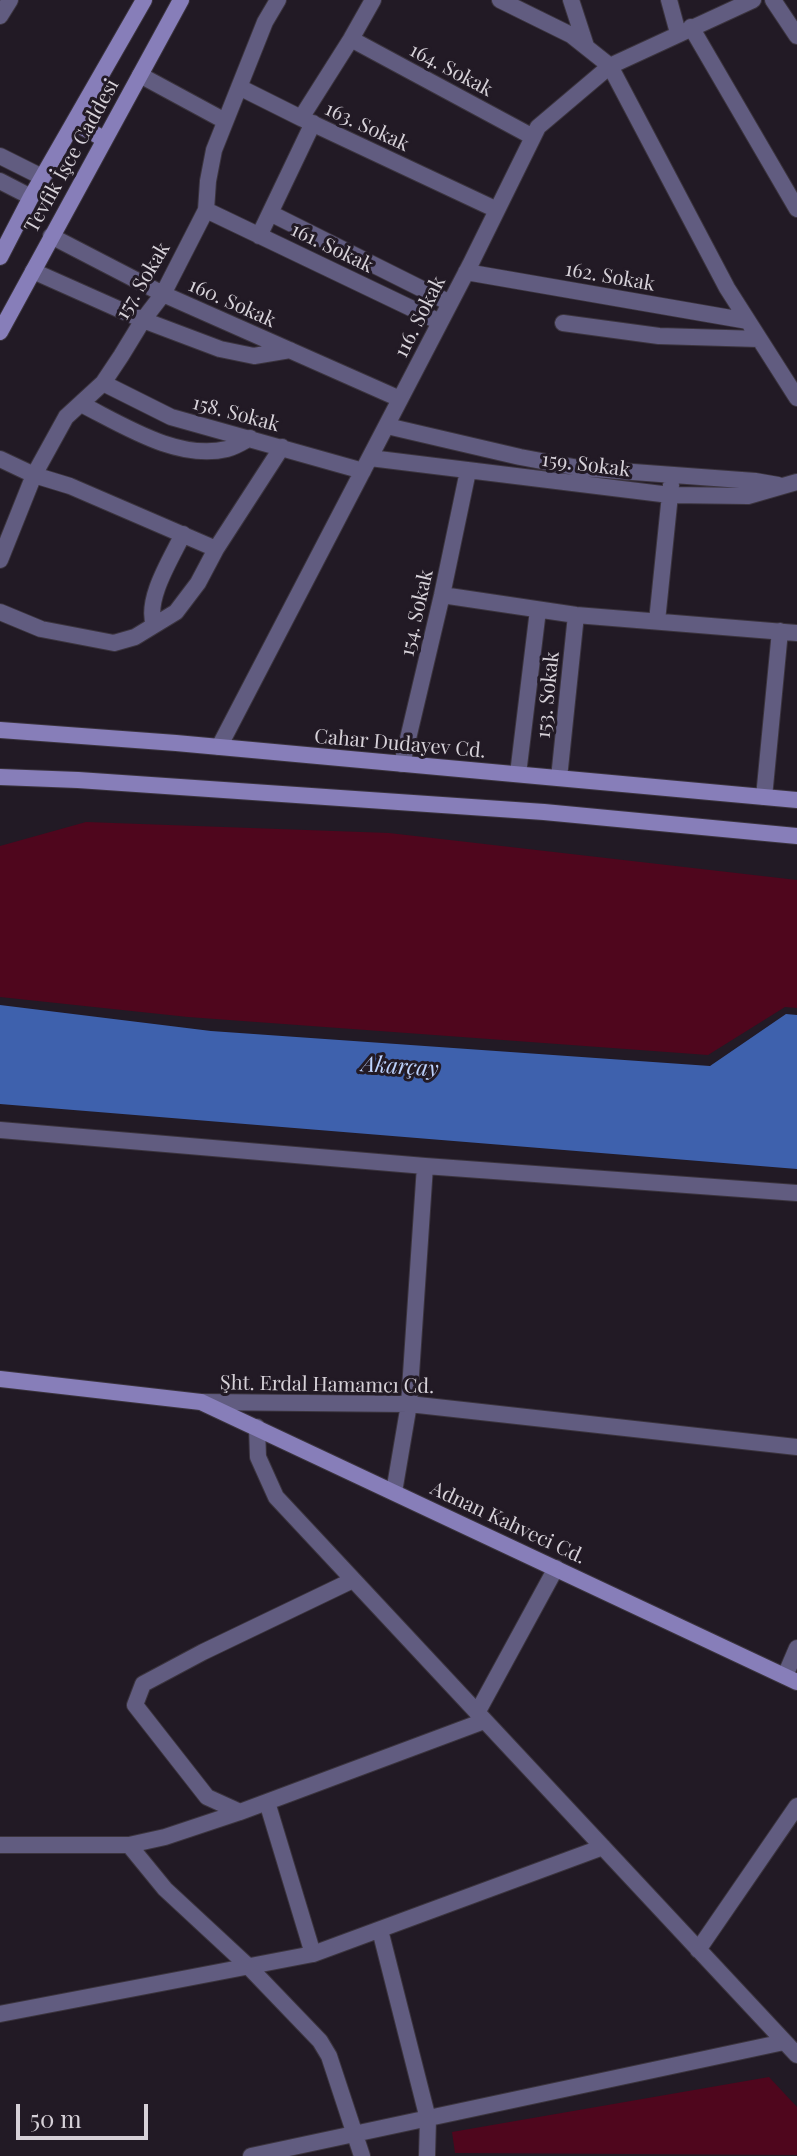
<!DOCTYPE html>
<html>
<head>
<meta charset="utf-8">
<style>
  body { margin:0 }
  #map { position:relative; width:797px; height:2156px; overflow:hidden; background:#221a25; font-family:"Playfair Display",serif }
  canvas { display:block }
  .scale { position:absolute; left:16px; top:2104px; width:132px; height:36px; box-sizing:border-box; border:4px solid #d6d1d8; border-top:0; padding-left:10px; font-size:24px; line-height:28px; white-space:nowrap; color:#d6d1d8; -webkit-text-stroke:6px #221a25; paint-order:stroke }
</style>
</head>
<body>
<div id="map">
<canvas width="797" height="2156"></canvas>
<div class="scale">50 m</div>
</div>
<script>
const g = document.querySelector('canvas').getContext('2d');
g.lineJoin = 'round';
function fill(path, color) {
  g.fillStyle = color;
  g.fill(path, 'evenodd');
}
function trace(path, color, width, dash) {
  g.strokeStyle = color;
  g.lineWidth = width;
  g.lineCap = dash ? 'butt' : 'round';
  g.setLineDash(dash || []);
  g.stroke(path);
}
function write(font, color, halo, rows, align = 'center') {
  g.font = font + ' "Playfair Display",serif';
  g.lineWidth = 6;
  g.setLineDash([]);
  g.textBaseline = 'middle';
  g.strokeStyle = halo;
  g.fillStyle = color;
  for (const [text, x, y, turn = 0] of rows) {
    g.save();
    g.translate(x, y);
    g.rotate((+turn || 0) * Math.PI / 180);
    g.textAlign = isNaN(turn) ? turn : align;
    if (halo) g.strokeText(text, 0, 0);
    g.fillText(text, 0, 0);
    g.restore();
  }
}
const green = new Path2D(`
  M 86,822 L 389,833 L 797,880 L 797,1008 L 785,1007 L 708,1055 L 188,1017 L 0,997 L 0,846 Z
  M 769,2077 L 797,2107 L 797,2155 L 455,2153 L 452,2132 Z`);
const water = new Path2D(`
  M 0,1005 L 211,1031 L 710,1066 L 786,1014 L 797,1015 L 797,1169 L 0,1104 Z`);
const street = new Path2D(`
  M 373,0 L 351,39 L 301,118 L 497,210
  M 500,0 L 571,35 L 610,66 L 727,288 L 797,398
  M 571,0 L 586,46
  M 669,0 L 678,33
  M 773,0 L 797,36
  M 0,16 L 10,0
  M 691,27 L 797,209
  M 351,39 L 533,137
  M 140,75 L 225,121
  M 239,87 L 301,118
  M 0,156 L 44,178
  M 0,181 L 31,197
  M 206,210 L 440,322
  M 270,213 L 450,303
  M 51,236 L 163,294 L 400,399
  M 259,236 L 313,123
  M 33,271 L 143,320 L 220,349 L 254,356 L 290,350
  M 466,272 L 748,321
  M 563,323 L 659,336 L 759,339
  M 103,383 L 171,417 L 363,471
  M 81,404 C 123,425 178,461 227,449 C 235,447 243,442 250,438
  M 387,426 L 520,457 L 579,468 L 755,481 L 778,485
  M 370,458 L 670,495 L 748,496 L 797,482
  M 0,459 L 34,475 L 70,486 L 216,549 L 282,447
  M 0,560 L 34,475 L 66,417 L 103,383 L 121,356 L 143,320 L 163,294 L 206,210 L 208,181 L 214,150 L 265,22 L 278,0
  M 442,595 L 576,615 L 797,633
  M 0,612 L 41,629 L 114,643 L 135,637 L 176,612 L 198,583 L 216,549
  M 657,621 L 671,485
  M 154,625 C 145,599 171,559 183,534
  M 219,747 L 470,265 L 538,127 L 610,66 L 753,0
  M 402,764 L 442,595 L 468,471
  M 518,774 L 538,610
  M 559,778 L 576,615
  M 764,797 L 780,631
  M 0,1130 L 425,1166 L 797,1193
  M 201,1402 L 409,1404 L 797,1447
  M 257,1427 L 258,1457 L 276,1497 L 797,2055
  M 394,1492 L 409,1404 L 425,1166
  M 353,1580 L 203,1652 L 143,1684 L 135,1705 L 207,1797 L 240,1812 L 484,1721
  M 785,1676 L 797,1648
  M 477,1713 L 556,1568
  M 267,1802 L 313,1954
  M 0,1845 L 129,1845 L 165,1837 L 240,1812
  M 129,1845 L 165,1889 L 248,1966 L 320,2041 L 329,2056 L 362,2156
  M 380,1930 L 428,2119 L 427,2156
  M 698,1950 L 797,1806
  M 0,2014 L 313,1954 L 603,1847
  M 251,2156 L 784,2042`);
const secondary = new Path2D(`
  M 75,123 L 104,139
  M 0,257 L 31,197 L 144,0
  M 0,332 L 181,0
  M 0,730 L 176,743 L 797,800
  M 0,777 L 78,780 L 544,812 L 797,836
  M 0,1379 L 201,1402 L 797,1682`);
const streetNames = [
  ["164. Sokak",451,70,28],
  ["163. Sokak",367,127,25],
  ["Tevfik İşce Caddesi",72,156,-61],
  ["161. Sokak",332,248,26],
  ["162. Sokak",610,277,10],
  ["157. Sokak",143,281,-59],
  ["160. Sokak",232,303,24],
  ["116. Sokak",420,317,-63],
  ["158. Sokak",236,414,15],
  ["159. Sokak",586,465,7],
  ["154. Sokak",417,613,-77],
  ["153. Sokak",548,695,-84],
  ["Cahar Dudayev Cd.",400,744,5],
  ["Şht. Erdal Hamamcı Cd.",327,1385,1],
  ["Adnan Kahveci Cd.",508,1523,25]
];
const waterNames = [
  ["Akarçay",400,1067,4]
];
fill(green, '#4f061d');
fill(water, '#3e61ad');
trace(street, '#3b343e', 18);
trace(secondary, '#3b343e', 18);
trace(street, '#615c80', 16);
trace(secondary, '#877eb9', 16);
write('20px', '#d6d1d8', '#221a25', streetNames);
write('italic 22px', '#bed3fe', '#221a25', waterNames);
</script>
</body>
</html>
